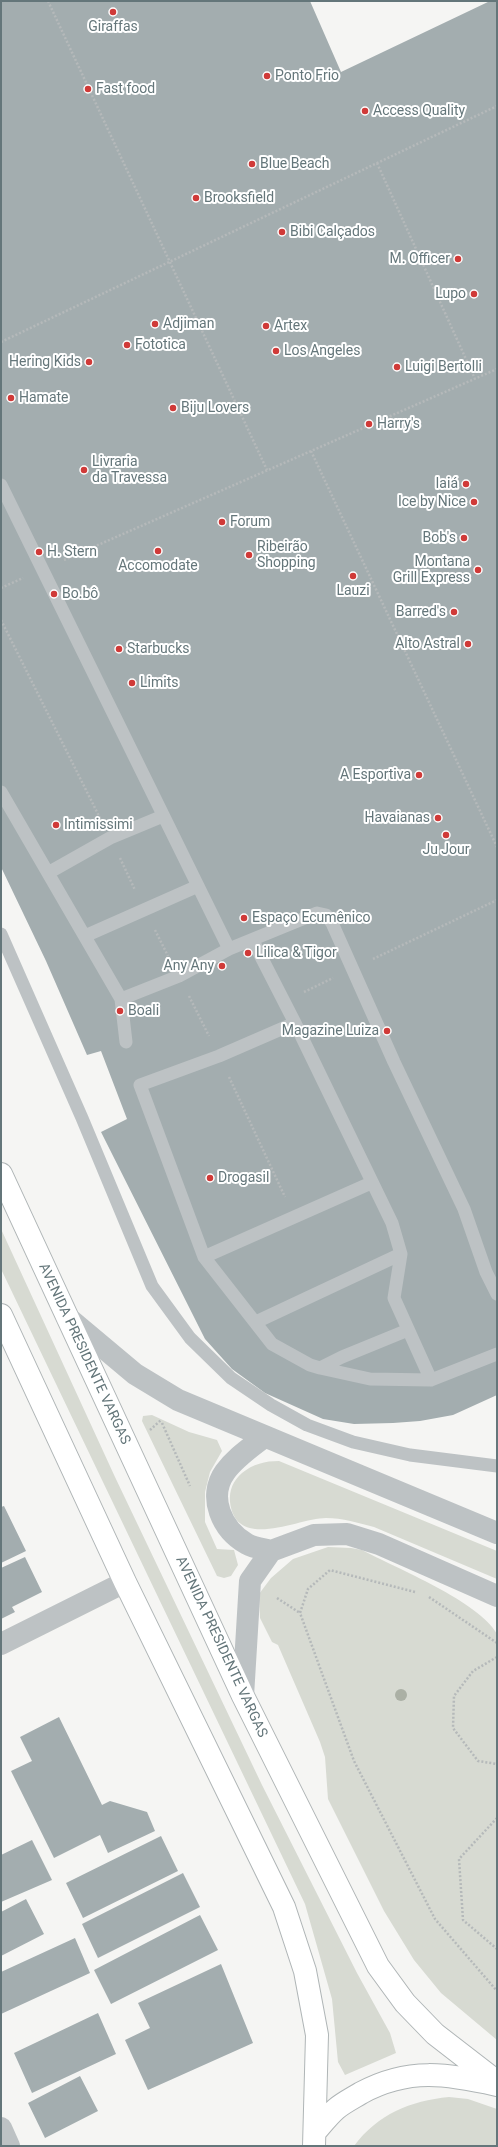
<!DOCTYPE html>
<html>
<head>
<meta charset="utf-8">
<style>
  body { margin:0 }
  #map { position:relative; width:498px; height:2147px; overflow:hidden; background:#f5f5f3; font-family:Roboto,sans-serif }
  canvas { display:block }
  .frame { position:absolute; inset:0; border:2px solid #64767a; pointer-events:none }
</style>
</head>
<body>
<div id="map">
<canvas width="498" height="2147"></canvas>
<div class="frame"></div>
</div>
<script>
const g = document.querySelector('canvas').getContext('2d');
g.lineJoin = 'round';
function fill(path, color) {
  g.fillStyle = color;
  g.fill(path, 'evenodd');
}
function trace(path, color, width, dash) {
  g.strokeStyle = color;
  g.lineWidth = width;
  g.lineCap = dash ? 'butt' : 'round';
  g.setLineDash(dash || []);
  g.stroke(path);
}
function write(font, color, halo, rows, align = 'center') {
  g.font = font + ' Roboto,sans-serif';
  g.lineWidth = 4;
  g.setLineDash([]);
  g.textBaseline = 'middle';
  g.strokeStyle = halo;
  g.fillStyle = color;
  for (const [text, x, y, turn = 0] of rows) {
    g.save();
    g.translate(x, y);
    g.rotate((+turn || 0) * Math.PI / 180);
    g.textAlign = isNaN(turn) ? turn : align;
    if (halo) g.strokeText(text, 0, 0);
    g.fillText(text, 0, 0);
    g.restore();
  }
}
const green = new Path2D(`
  M 1,1229 L 115,1477 L 262,1785 L 357,1973 L 390,2033 L 396,2053 L 345,2075 L 338,2062 L 332,1999 L 305,1904 L 1,1269 Z
  M 152,1415 L 189,1432 L 217,1440 L 222,1451 L 210,1472 L 205,1492 L 205,1522 L 217,1549 L 234,1550 L 238,1565 L 231,1576 L 224,1578 L 217,1576 L 142,1421 L 143,1416 Z
  M 279,1461 L 497,1551 L 497,1579 L 374,1527 C 359,1523 342,1518 326,1518 C 298,1518 236,1552 230,1502 C 229,1490 233,1481 242,1473 C 253,1464 265,1461 279,1461 Z
  M 328,1547 L 351,1548 L 362,1550 C 396,1568 480,1602 497,1634 L 497,2040 L 441,1993 L 414,1960 L 384,1911 L 328,1799 L 325,1757 L 320,1742 L 278,1645 L 272,1642 L 260,1618 L 259,1594 L 271,1578 L 293,1559 Z
  M 449,2097 L 468,2099 L 497,2109 L 497,2146 L 354,2146 C 378,2114 410,2101 449,2097 Z`);
const building = new Path2D(`
  M 1,1 L 310,1 L 341,72 L 490,1 L 497,1 L 497,1395 L 453,1415 L 420,1421 L 393,1423 L 354,1424 L 323,1419 L 265,1393 L 232,1369 L 205,1339 L 101,1132 L 127,1119 L 101,1051 L 87,1055 L 46,961 L 1,867 Z
  M 4,1506 L 26,1551 L 1,1563 L 1,1507 Z
  M 25,1557 L 42,1592 L 12,1607 L 15,1612 L 1,1619 L 1,1568 Z
  M 59,1717 L 102,1805 L 110,1801 L 147,1812 L 155,1831 L 108,1853 L 100,1835 L 54,1858 L 11,1771 L 32,1761 L 20,1737 Z
  M 161,1836 L 178,1871 L 83,1918 L 66,1883 Z
  M 32,1840 L 52,1880 L 1,1902 L 1,1855 Z
  M 183,1873 L 200,1907 L 98,1958 L 82,1924 Z
  M 26,1899 L 44,1934 L 1,1956 L 1,1912 Z
  M 200,1915 L 218,1950 L 111,2004 L 94,1970 Z
  M 75,1938 L 90,1973 L 1,2014 L 1,1972 Z
  M 221,1964 L 253,2043 L 148,2090 L 125,2040 L 150,2028 L 138,2003 Z
  M 98,2013 L 116,2054 L 32,2093 L 14,2053 Z
  M 80,2076 L 98,2111 L 45,2138 L 28,2103 Z`);
const path = new Path2D(`
  M 48,1 L 267,470
  M 377,163 L 475,379
  M 1,342 L 497,106
  M 311,451 L 497,847
  M 64,560 L 497,369
  M 1,588 L 23,578
  M 1,620 L 100,818
  M 120,858 L 135,890
  M 155,930 L 168,956
  M 373,959 L 497,900
  M 304,992 L 333,978
  M 189,996 L 209,1036
  M 229,1077 L 285,1197
  M 162,1423 L 190,1486
  M 150,1430 L 161,1420
  M 415,1592 L 330,1570 L 308,1589 L 300,1613 L 354,1761 L 435,1919 L 497,1991
  M 429,1597 L 497,1643
  M 277,1598 L 300,1613
  M 497,1657 L 473,1671 L 454,1696 L 453,1728 L 478,1761 L 497,1764
  M 497,1818 L 459,1859 L 463,1920 L 497,1949`);
const service = new Path2D(`
  M 1,485 L 229,949
  M 1,792 L 121,999 L 126,1042
  M 48,873 L 110,838 L 163,816
  M 1,934 L 82,1118 L 152,1286 L 190,1338 L 231,1378 L 271,1405 L 307,1425 L 353,1442 L 410,1455 L 497,1466
  M 85,936 L 198,886
  M 253,941 L 295,1023 L 392,1223 L 401,1254 L 394,1298 L 431,1380
  M 121,999 L 179,976 L 229,949 L 317,913 L 326,915 L 332,923 L 394,1062 L 464,1209 L 486,1272 L 497,1294
  M 295,1023 L 219,1056 L 140,1085 L 204,1257 L 272,1344 L 310,1365 L 320,1368 L 342,1357 L 408,1330
  M 204,1257 L 371,1183
  M 256,1322 L 401,1254
  M 320,1368 L 370,1379 L 431,1380 L 497,1354`);
const minor = new Path2D(`
  M 67,1317 L 135,1374 L 178,1400 L 497,1533
  M 264,1437 C 250,1448 235,1458 225,1472 C 207,1497 222,1530 247,1544 C 254,1548 264,1549 271,1551
  M 1,1644 L 125,1582
  M 243,1696 L 250,1581 L 271,1551 L 314,1535 L 347,1534 L 379,1544 L 497,1596
  M 1,2128 L 9,2146`);
const primary = new Path2D(`
  M 1,1174 L 243,1696 L 378,1966 L 405,2003 L 435,2034 L 497,2082
  M 1,1315 L 125,1582 L 284,1907 L 305,1971 L 317,2035 L 314,2146
  M 315,2132 C 322,2124 328,2116 336,2109 C 343,2103 353,2098 361,2093 C 409,2067 447,2074 497,2085`);
const trees = [
  [401,1695]
];
const markers = [
  [113,12,4,"#d03a38"],
  [267,76,4,"#d03a38"],
  [88,89,4,"#d03a38"],
  [365,111,4,"#d03a38"],
  [252,164,4,"#d03a38"],
  [196,198,4,"#d03a38"],
  [282,232,4,"#d03a38"],
  [458,259,4,"#d03a38"],
  [474,294,4,"#d03a38"],
  [155,324,4,"#d03a38"],
  [266,326,4,"#d03a38"],
  [127,345,4,"#d03a38"],
  [276,351,4,"#d03a38"],
  [89,362,4,"#d03a38"],
  [397,367,4,"#d03a38"],
  [11,398,4,"#d03a38"],
  [173,408,4,"#d03a38"],
  [369,424,4,"#d03a38"],
  [84,470,4,"#d03a38"],
  [466,484,4,"#d03a38"],
  [474,502,4,"#d03a38"],
  [222,522,4,"#d03a38"],
  [464,538,4,"#d03a38"],
  [158,551,4,"#d03a38"],
  [39,552,4,"#d03a38"],
  [249,555,4,"#d03a38"],
  [478,570,4,"#d03a38"],
  [353,576,4,"#d03a38"],
  [54,594,4,"#d03a38"],
  [454,612,4,"#d03a38"],
  [468,644,4,"#d03a38"],
  [119,649,4,"#d03a38"],
  [132,683,4,"#d03a38"],
  [419,775,4,"#d03a38"],
  [438,818,4,"#d03a38"],
  [56,825,4,"#d03a38"],
  [446,835,4,"#d03a38"],
  [244,918,4,"#d03a38"],
  [248,953,4,"#d03a38"],
  [222,966,4,"#d03a38"],
  [120,1011,4,"#d03a38"],
  [387,1031,4,"#d03a38"],
  [210,1178,4,"#d03a38"]
];
const poiNames = [
  ["Giraffas",113,27,"center"],
  ["Ponto Frio",275,76],
  ["Fast food",96,89],
  ["Access Quality",373,111],
  ["Blue Beach",260,164],
  ["Brooksfield",204,198],
  ["Bibi Calçados",290,232],
  ["M. Officer",450,259,"right"],
  ["Lupo",466,294,"right"],
  ["Adjiman",163,324],
  ["Artex",274,326],
  ["Fototica",135,345],
  ["Los Angeles",284,351],
  ["Hering Kids",81,362,"right"],
  ["Luigi Bertolli",405,367],
  ["Hamate",19,398],
  ["Biju Lovers",181,408],
  ["Harry's",377,424],
  ["Livraria",92,462],
  ["da Travessa",92,478],
  ["Iaiá",458,484,"right"],
  ["Ice by Nice",466,502,"right"],
  ["Forum",230,522],
  ["Bob's",456,538,"right"],
  ["Ribeirão",257,547],
  ["Shopping",257,563],
  ["H. Stern",47,552],
  ["Montana",470,562,"right"],
  ["Grill Express",470,578,"right"],
  ["Accomodate",158,566,"center"],
  ["Lauzi",353,591,"center"],
  ["Bo.bô",62,594],
  ["Barred's",446,612,"right"],
  ["Alto Astral",460,644,"right"],
  ["Starbucks",127,649],
  ["Limits",140,683],
  ["A Esportiva",411,775,"right"],
  ["Havaianas",430,818,"right"],
  ["Intimissimi",64,825],
  ["Ju Jour",446,850,"center"],
  ["Espaço Ecumênico",252,918],
  ["Lilica & Tigor",256,953],
  ["Any Any",214,966,"right"],
  ["Boali",128,1011],
  ["Magazine Luiza",379,1031,"right"],
  ["Drogasil",218,1178]
];
const streetNames = [
  ["AVENIDA PRESIDENTE VARGAS",84,1354,65],
  ["AVENIDA PRESIDENTE VARGAS",221,1647,65]
];
fill(green, '#d7dad2');
fill(building, '#a3adaf');
trace(primary, '#afb5b6', 24);
trace(path, '#b5b9ba', 2.5, [2, 2]);
trace(service, '#bdc2c4', 13);
trace(minor, '#bdc2c4', 22);
trace(primary, '#fff', 22);
g.fillStyle = '#abb0a5';
for (const [x, y] of trees) {
  g.beginPath();
  g.arc(x, y, 6, 0, 2 * Math.PI);
  g.fill();
}
for (const [x, y, r, color] of markers) {
  const dot = new Path2D();
  dot.arc(x, y, r, 0, 2 * Math.PI);
  g.fillStyle = color;
  g.fill(dot);
  trace(dot, '#fff', 1.5);
}
write('14px', '#64767a', '#fff', poiNames, 'left');
write('14px', '#64767a', '#fff', streetNames);
</script>
</body>
</html>
